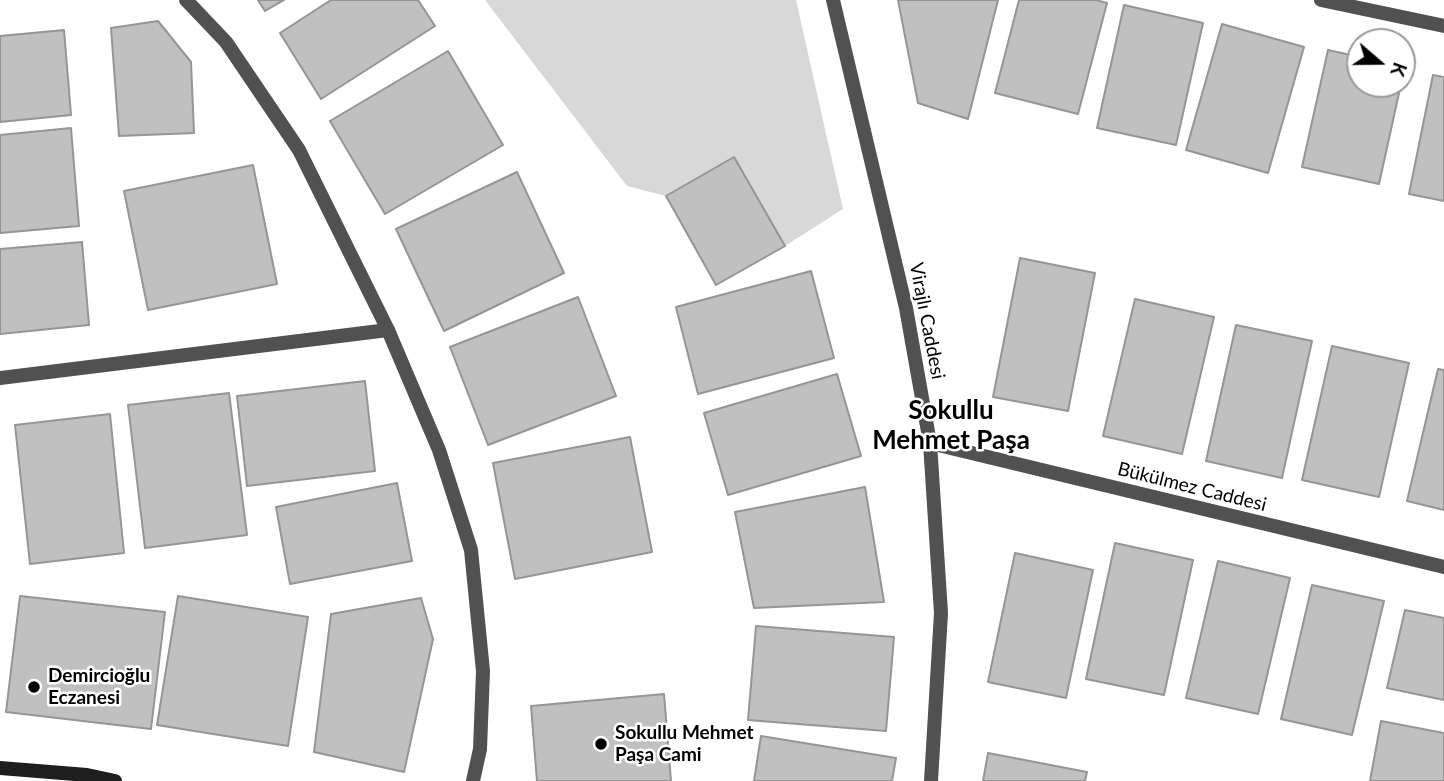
<!DOCTYPE html>
<html>
<head>
<meta charset="utf-8">
<style>
  body { margin:0 }
  #map { position:relative; width:1444px; height:781px; overflow:hidden; background:#fff; font-family:Lato,sans-serif }
  canvas { display:block }
  .north { position:absolute; left:1346px; top:28px; width:70px; height:70px; box-sizing:border-box; background:#fff; border:2px solid #999; border-radius:50%; rotate:110deg; font-size:19px; font-weight:700; line-height:28px; text-align:center; color:#000 }
  .north::after { content:''; display:block; margin:auto; width:24px; height:32px; background:#000; clip-path:polygon(50% 0,100% 100%,50% 72%,0 100%) }
</style>
</head>
<body>
<div id="map">
<canvas width="1444" height="781"></canvas>
<div class="north">K</div>
</div>
<script>
const g = document.querySelector('canvas').getContext('2d');
g.lineJoin = 'round';
function fill(path, color) {
  g.fillStyle = color;
  g.fill(path, 'evenodd');
}
function trace(path, color, width, dash) {
  g.strokeStyle = color;
  g.lineWidth = width;
  g.lineCap = dash ? 'butt' : 'round';
  g.setLineDash(dash || []);
  g.stroke(path);
}
function write(font, color, halo, rows, align = 'center') {
  g.font = font + ' Lato,sans-serif';
  g.lineWidth = 5;
  g.setLineDash([]);
  g.textBaseline = 'middle';
  g.strokeStyle = halo;
  g.fillStyle = color;
  for (const [text, x, y, turn = 0] of rows) {
    g.save();
    g.translate(x, y);
    g.rotate((+turn || 0) * Math.PI / 180);
    g.textAlign = isNaN(turn) ? turn : align;
    if (halo) g.strokeText(text, 0, 0);
    g.fillText(text, 0, 0);
    g.restore();
  }
}
const green = new Path2D(`
  M 485,0 L 796,0 L 843,209 L 785,246 L 734,157 L 666,196 L 627,186 Z`);
const building = new Path2D(`
  M 258,0 L 284,0 L 265,11 Z
  M 331,0 L 418,0 L 435,26 L 321,99 L 280,33 Z
  M 898,0 L 998,0 L 968,119 L 918,103 Z
  M 1019,0 L 1096,0 L 1107,3 L 1078,114 L 995,93 Z
  M 1124,5 L 1203,23 L 1176,145 L 1097,128 Z
  M 158,21 L 191,62 L 194,133 L 119,136 L 111,28 Z
  M 1222,24 L 1304,47 L 1268,173 L 1186,150 Z
  M 64,30 L 71,115 L 0,122 L 0,36 Z
  M 1328,50 L 1360,57 L 1360,84 L 1401,84 L 1379,184 L 1302,167 Z
  M 448,51 L 503,145 L 385,214 L 330,121 Z
  M 1433,75 L 1444,77 L 1444,201 L 1409,194 Z
  M 71,128 L 79,226 L 0,233 L 0,135 Z
  M 734,157 L 785,246 L 716,285 L 666,196 Z
  M 253,165 L 277,284 L 148,310 L 124,191 Z
  M 517,172 L 564,273 L 444,331 L 396,229 Z
  M 82,242 L 89,325 L 0,334 L 0,249 Z
  M 1020,258 L 1095,273 L 1068,411 L 993,397 Z
  M 811,271 L 834,358 L 698,394 L 676,307 Z
  M 578,297 L 616,396 L 488,445 L 450,347 Z
  M 1135,299 L 1214,317 L 1182,454 L 1103,436 Z
  M 1236,325 L 1312,341 L 1282,478 L 1206,461 Z
  M 1332,346 L 1409,363 L 1379,497 L 1302,480 Z
  M 1438,369 L 1444,370 L 1444,510 L 1407,501 Z
  M 837,374 L 861,456 L 728,495 L 704,413 Z
  M 365,381 L 375,471 L 247,486 L 237,396 Z
  M 229,393 L 247,535 L 145,548 L 128,405 Z
  M 110,414 L 124,553 L 30,564 L 15,425 Z
  M 630,437 L 652,552 L 515,579 L 493,463 Z
  M 397,483 L 412,561 L 290,584 L 276,507 Z
  M 865,487 L 884,602 L 754,608 L 735,512 Z
  M 1115,543 L 1193,560 L 1164,695 L 1086,679 Z
  M 1015,553 L 1093,570 L 1066,698 L 988,682 Z
  M 1218,561 L 1290,578 L 1258,714 L 1186,698 Z
  M 1312,585 L 1384,601 L 1352,735 L 1281,719 Z
  M 20,596 L 165,612 L 151,729 L 6,712 Z
  M 178,596 L 308,617 L 288,746 L 157,725 Z
  M 421,598 L 433,639 L 404,772 L 314,752 L 331,614 Z
  M 1405,610 L 1444,618 L 1444,700 L 1387,688 Z
  M 756,626 L 894,637 L 886,731 L 748,720 Z
  M 664,694 L 671,781 L 537,781 L 531,706 Z
  M 1381,721 L 1444,733 L 1444,781 L 1370,781 Z
  M 761,736 L 896,758 L 892,781 L 754,781 Z
  M 988,753 L 1087,772 L 1085,781 L 983,781 Z`);
const minor = new Path2D(`
  M 186,0 L 226,42 L 299,150 L 388,330 L 439,450 L 471,550 L 483,671 L 480,749 L 473,781
  M 833,0 L 906,308 L 930,443 L 941,613 L 931,781
  M 1321,0 L 1444,26
  M 0,378 L 388,330
  M 930,443 L 1444,567`);
const secondary = new Path2D(`
  M 0,768 L 87,775 L 115,781`);
const markers = [
  [34,687,7,"#000"],
  [601,744,7,"#000"]
];
const streetNames = [
  ["Virajlı Caddesi",927,321,79],
  ["Bükülmez Caddesi",1192,487,14]
];
const poiNames = [
  ["Demircioğlu",48,676],
  ["Eczanesi",48,698],
  ["Sokullu Mehmet",615,733],
  ["Paşa Cami",615,755]
];
const districtNames = [
  ["Sokullu",951,411],
  ["Mehmet Paşa",951,441]
];
fill(green, '#d8d8d8');
fill(building, '#c0c0c0');
trace(building, '#959595', 2);
trace(minor, '#515151', 14);
trace(secondary, '#1e1e1e', 14);
for (const [x, y, r, color] of markers) {
  const dot = new Path2D();
  dot.arc(x, y, r, 0, 2 * Math.PI);
  g.fillStyle = color;
  g.fill(dot);
  trace(dot, '#fff', 2.5);
}
write('19px', '#000', '#fff', streetNames);
write('bold 19px', '#000', '#fff', poiNames, 'left');
write('bold 26px', '#000', '#fff', districtNames);
</script>
</body>
</html>
